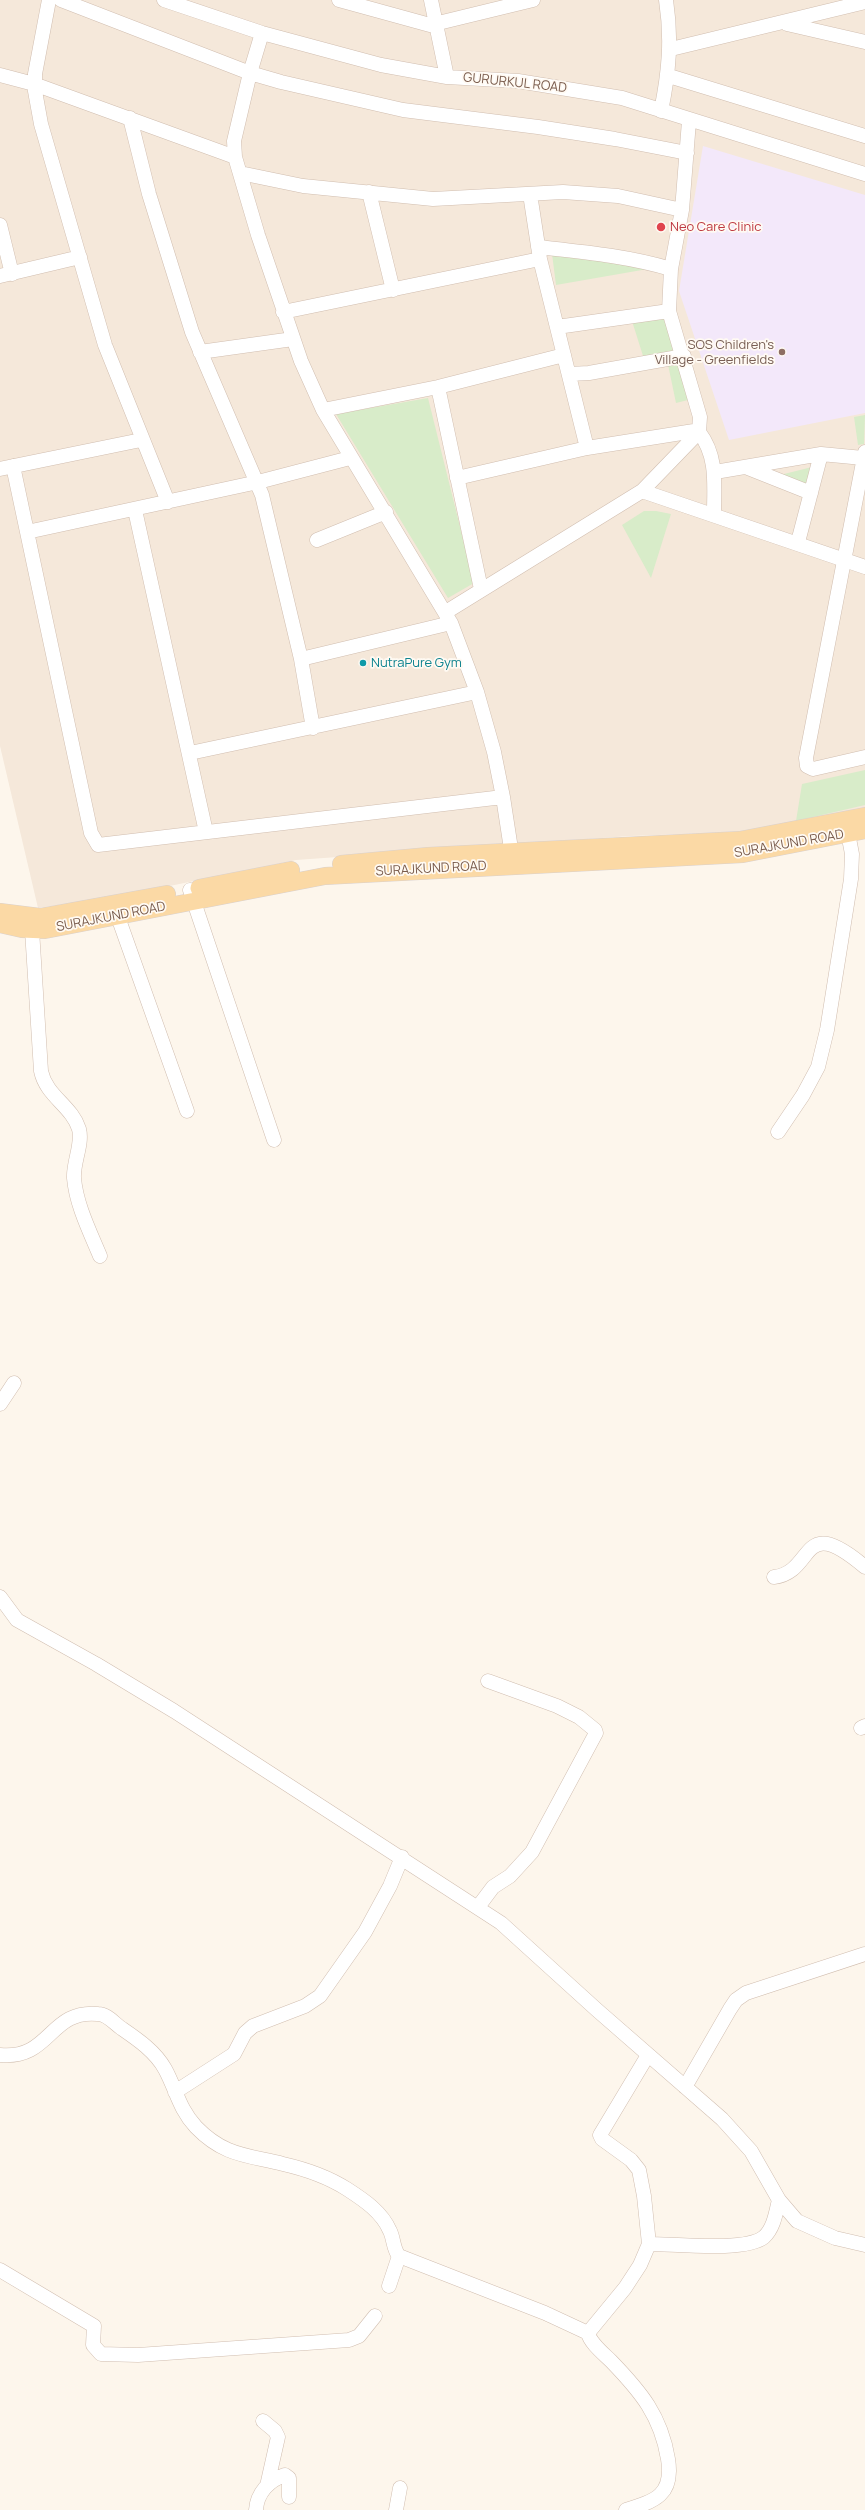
<!DOCTYPE html>
<html>
<head>
<meta charset="utf-8">
<style>
  body { margin:0 }
  canvas { display:block; background:#fdf6ec }
</style>
</head>
<body>
<canvas width="865" height="2510"></canvas>
<script>
const g = document.querySelector('canvas').getContext('2d');
g.lineJoin = 'round';
function fill(path, color) {
  g.fillStyle = color;
  g.fill(path, 'evenodd');
}
function trace(path, color, width, dash) {
  g.strokeStyle = color;
  g.lineWidth = width;
  g.lineCap = dash ? 'butt' : 'round';
  g.setLineDash(dash || []);
  g.stroke(path);
}
function write(font, color, halo, rows, align = 'center') {
  g.font = font + ' Manrope,sans-serif';
  g.lineWidth = 3.5;
  g.setLineDash([]);
  g.textBaseline = 'middle';
  g.strokeStyle = halo;
  g.fillStyle = color;
  for (const [text, x, y, turn = 0] of rows) {
    g.save();
    g.translate(x, y);
    g.rotate((+turn || 0) * Math.PI / 180);
    g.textAlign = isNaN(turn) ? turn : align;
    if (halo) g.strokeText(text, 0, 0);
    g.fillText(text, 0, 0);
    g.restore();
  }
}
const residential = new Path2D(`
  M 0,0 L 865,0 L 865,808 L 741,832 L 630,836 L 296,860 L 121,896 L 38,908 L 0,746 Z`);
const education = new Path2D(`
  M 703,146 L 865,195 L 865,413 L 729,440 L 679,291 Z`);
const green = new Path2D(`
  M 551,246 L 665,266 L 556,285 Z
  M 666,315 L 692,399 L 676,403 L 666,355 L 644,359 L 632,321 Z
  M 428,398 L 474,583 L 448,598 L 336,414 Z
  M 865,415 L 864,444 L 858,445 L 854,417 Z
  M 816,466 L 811,489 L 776,476 Z
  M 644,511 L 656,511 L 671,514 L 651,578 L 622,525 Z
  M 865,770 L 865,805 L 796,821 L 802,784 Z`);
const minor = new Path2D(`
  M 49,0 L 35,74 L 35,91 L 41,124 L 105,345 L 168,502
  M 61,0 L 250,73 L 281,82 L 403,110 L 538,127 L 615,139 L 687,153
  M 164,0 L 262,33 L 381,65 L 447,77 L 518,81 L 622,98 L 865,174
  M 339,0 L 430,25 L 533,0
  M 431,0 L 447,77
  M 787,24 L 865,42
  M 262,33 L 250,73 L 234,141 L 235,157 L 258,235 L 301,361 L 323,410 L 451,623 L 477,692 L 494,752 L 503,797 L 513,862
  M 671,49 L 865,2
  M 0,75 L 34,84 L 235,157
  M 669,76 L 865,136
  M 661,111 C 669,72 672,39 666,0
  M 130,118 L 149,194 L 192,332 L 262,495 L 301,659 L 313,728
  M 240,173 L 303,186 L 433,199 L 563,192 L 618,196 L 682,210
  M 369,192 L 393,290
  M 530,194 L 540,259 L 587,448
  M 0,225 L 12,274
  M 538,247 C 583,252 628,256 671,269
  M 0,276 L 80,257
  M 283,312 L 540,259
  M 557,327 L 669,311
  M 200,352 L 293,339
  M 570,374 L 589,373 L 684,356
  M 438,387 L 481,589
  M 323,410 L 438,387 L 564,355
  M 865,452 L 806,758 L 807,766 L 813,769 L 865,757
  M 13,466 L 91,833 L 98,845 L 503,797
  M 748,468 L 811,493
  M 0,469 L 141,440
  M 715,472 L 821,454 L 863,458
  M 457,478 L 587,448 L 694,431 L 699,432 C 718,457 714,484 714,514
  M 642,491 L 865,567
  M 135,510 L 206,832
  M 27,532 L 258,482 L 350,458
  M 317,540 L 386,512
  M 798,542 L 821,454
  M 446,612 L 642,491 L 699,432 L 700,417 L 669,311 L 671,269 L 682,210 L 689,121
  M 301,659 L 451,623
  M 190,753 L 477,692
  M 190,890 L 274,1140
  M 118,917 L 187,1111
  M 32,930 L 41,1071 C 46,1096 72,1106 79,1129 C 83,1144 73,1162 74,1178 C 76,1204 90,1232 100,1256
  M 778,1132 L 803,1095 L 818,1067 L 827,1030 L 851,879 L 852,854 L 848,833
  M 0,1404 L 14,1383
  M 774,1577 C 816,1572 799,1511 865,1567
  M 0,1597 L 17,1620 L 96,1664 L 174,1711 L 501,1923 L 597,2010 L 722,2119 L 751,2151 L 779,2200 L 797,2221 L 835,2238 L 865,2245
  M 861,1728 L 865,1726
  M 478,1907 L 493,1887 L 510,1876 L 532,1852 L 596,1733 L 595,1730 L 579,1717 L 557,1706 L 488,1681
  M 0,2055 C 51,2060 49,2009 98,2014 C 107,2014 114,2023 121,2028 C 137,2039 155,2051 165,2069 C 176,2089 179,2109 196,2127 C 224,2156 247,2155 283,2164 C 305,2169 328,2177 347,2189 C 364,2200 382,2212 390,2231 C 394,2239 393,2249 399,2256 L 545,2313 L 588,2333
  M 685,2087 L 730,2009 L 736,2000 L 746,1993 L 865,1954
  M 175,2092 L 234,2054 L 245,2033 L 253,2026 L 305,2006 L 320,1996 L 365,1932 L 390,1886 L 402,1857
  M 649,2244 C 675,2244 746,2252 764,2237 C 774,2228 776,2212 779,2200
  M 0,2270 L 94,2326 L 93,2345 L 101,2354 L 138,2355 L 349,2340 L 359,2336 L 375,2316
  M 389,2286 L 399,2256
  M 263,2421 L 275,2431 L 278,2437 L 267,2486
  M 256,2510 C 257,2493 269,2480 285,2475 L 289,2478 L 289,2497
  M 396,2510 L 400,2488
  M 626,2510 C 655,2501 674,2495 668,2459 C 661,2416 641,2392 611,2361 C 604,2354 590,2343 588,2333 L 625,2288 L 640,2265 L 649,2244 L 644,2196 L 639,2170 L 631,2160 L 602,2139 L 600,2135 L 648,2055`);
const major = new Path2D(`
  M 341,864 L 428,856 L 740,840 L 865,816
  M 199,888 L 291,870
  M 0,912 L 40,917 L 167,894
  M 0,924 L 22,929 L 45,930 L 325,876 L 743,854 L 865,830`);
const markers = [
  [661,227,5,"#e0444e"],
  [782,352,4,"#8d6e63"],
  [363,663,4,"#0f9aa8"]
];
const streetNames = [
  ["GURURKUL ROAD",515,83,6],
  ["SURAJKUND ROAD",789,844,-10],
  ["SURAJKUND ROAD",431,869,-3],
  ["SURAJKUND ROAD",111,917,-11]
];
const healthNames = [
  ["Neo Care Clinic",670,227]
];
const educationNames = [
  ["SOS Children's",774,345],
  ["Village - Greenfields",774,360]
];
const cultureNames = [
  ["NutraPure Gym",371,663]
];
fill(residential, '#f5e8da');
fill(education, '#f3e8fa');
fill(green, '#d8ecc9');
trace(minor, '#d1beb0', 15);
trace(major, '#dad1cd', 18);
trace(minor, '#fff', 14);
trace(major, '#fbd9a5', 17);
for (const [x, y, r, color] of markers) {
  const dot = new Path2D();
  dot.arc(x, y, r, 0, 2 * Math.PI);
  g.fillStyle = color;
  g.fill(dot);
  trace(dot, '#fffaf3', 1.5);
}
write('13px', '#7a5c4d', '#fffaf3', streetNames);
write('13px', '#be3a42', '#fffaf3', healthNames, 'left');
write('13px', '#785e54', '#fffaf3', educationNames, 'right');
write('13px', '#0d838f', '#fffaf3', cultureNames, 'left');
</script>
</body>
</html>
